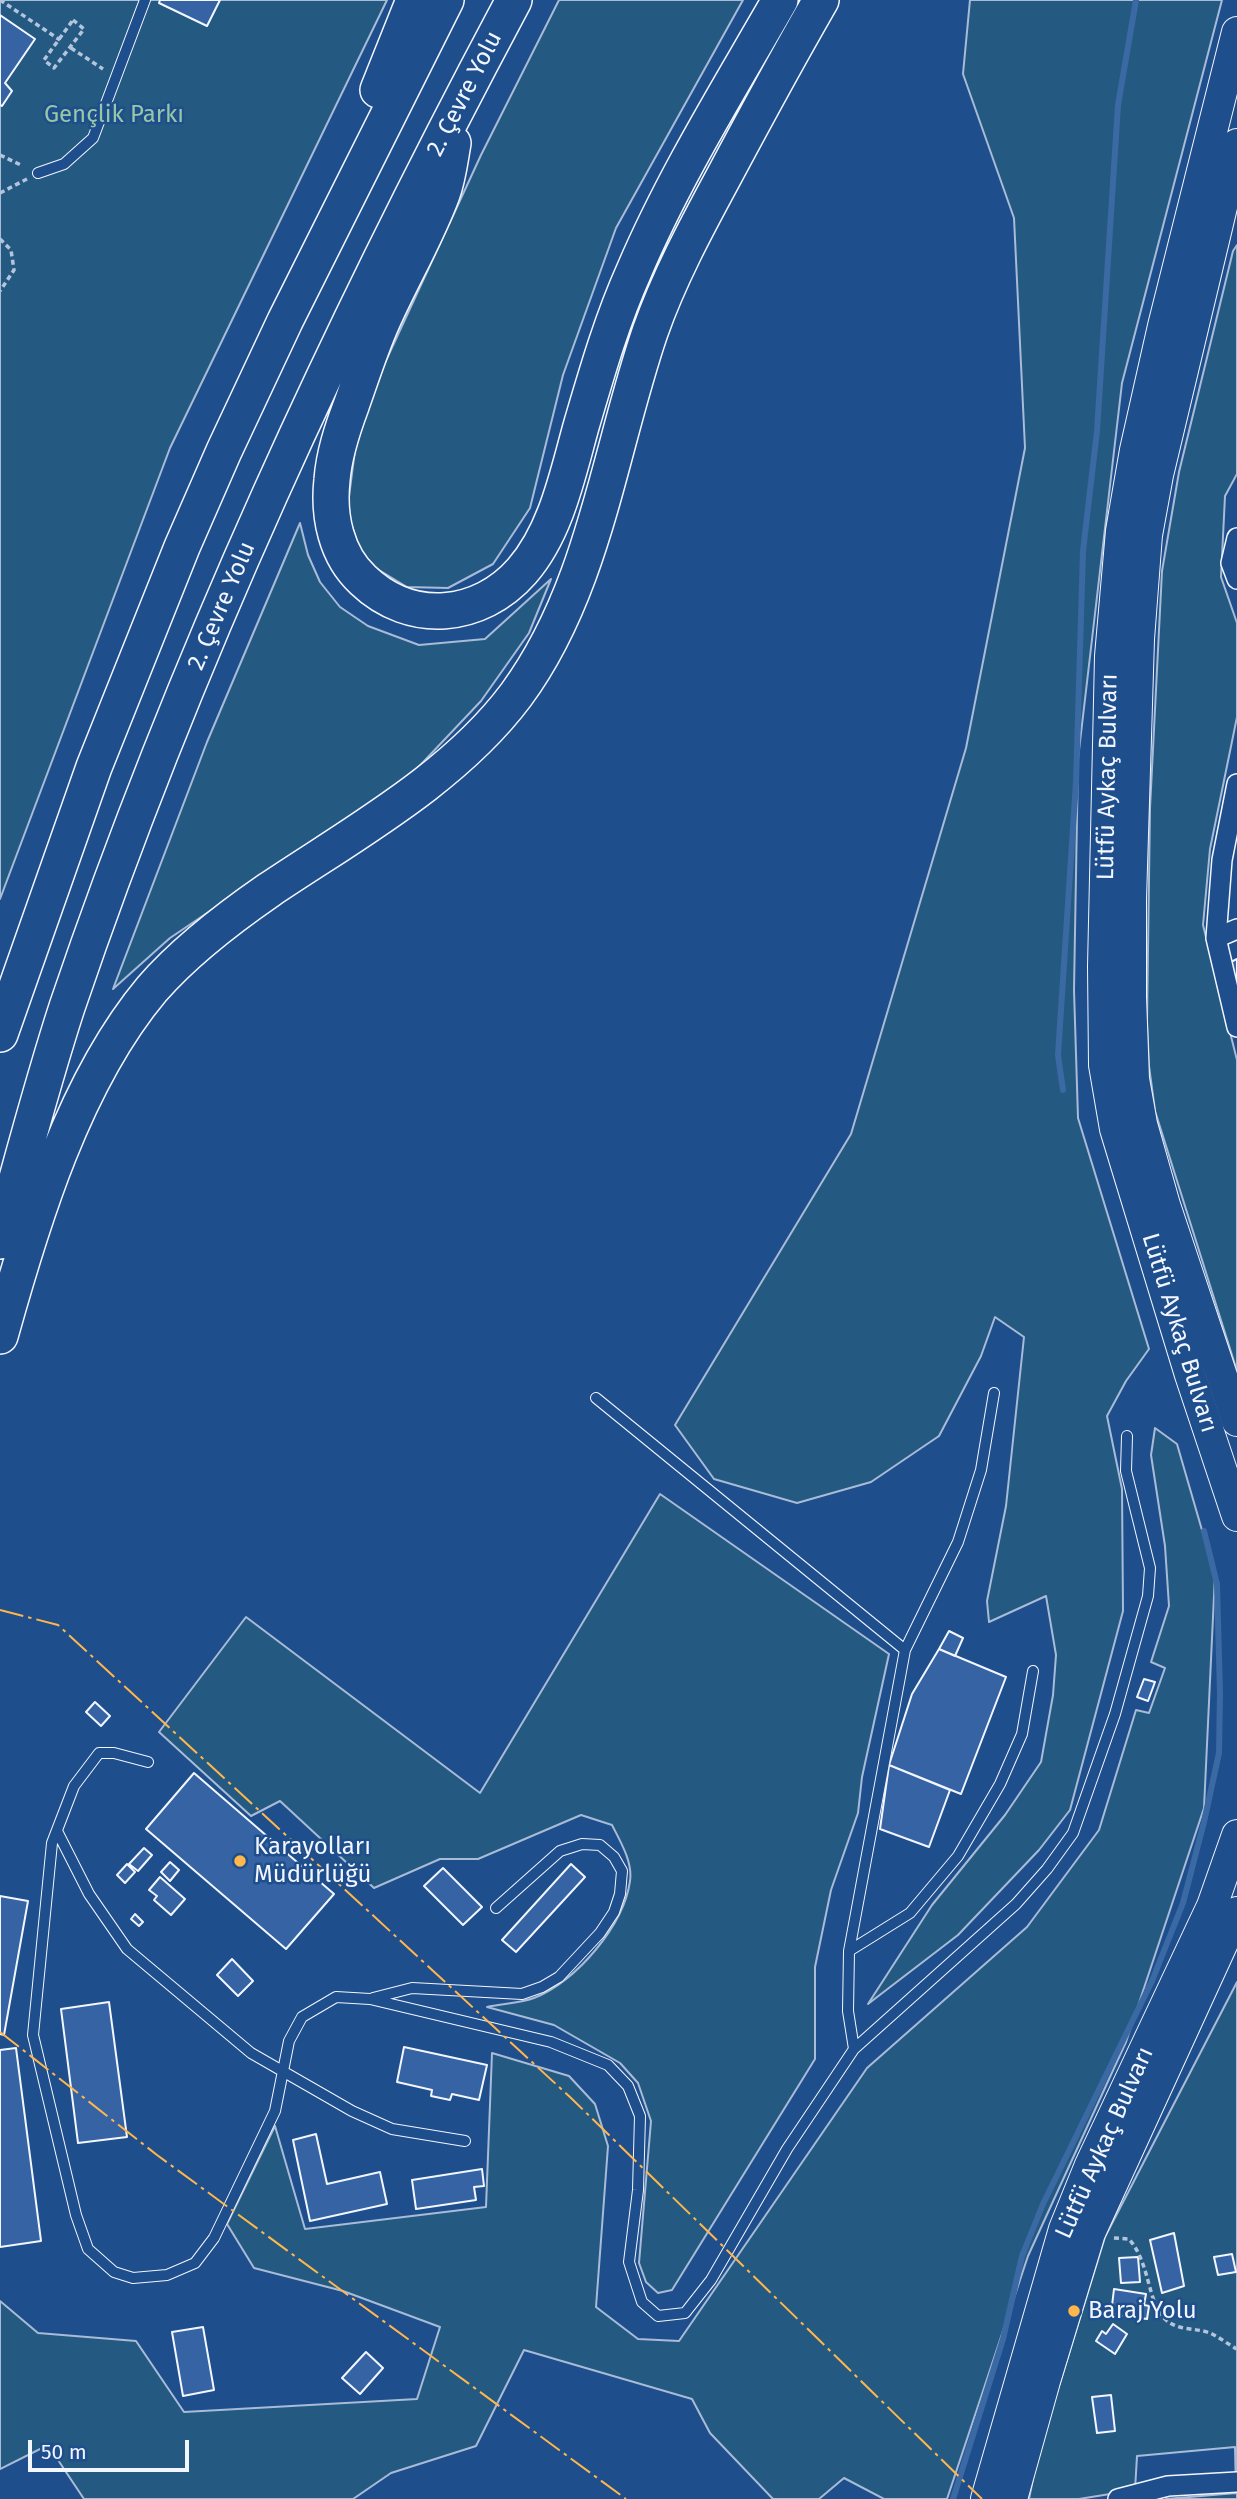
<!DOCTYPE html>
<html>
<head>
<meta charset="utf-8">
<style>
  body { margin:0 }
  #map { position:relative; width:1237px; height:2499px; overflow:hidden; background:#1f4e8c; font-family:"Fira Sans",sans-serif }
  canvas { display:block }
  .scale { position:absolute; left:28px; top:2440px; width:161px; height:32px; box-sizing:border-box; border:4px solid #f2f6ff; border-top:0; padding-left:9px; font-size:21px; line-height:24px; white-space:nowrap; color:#f2f6ff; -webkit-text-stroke:5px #1f4e8c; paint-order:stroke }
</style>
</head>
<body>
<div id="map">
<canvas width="1237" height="2499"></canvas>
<div class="scale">50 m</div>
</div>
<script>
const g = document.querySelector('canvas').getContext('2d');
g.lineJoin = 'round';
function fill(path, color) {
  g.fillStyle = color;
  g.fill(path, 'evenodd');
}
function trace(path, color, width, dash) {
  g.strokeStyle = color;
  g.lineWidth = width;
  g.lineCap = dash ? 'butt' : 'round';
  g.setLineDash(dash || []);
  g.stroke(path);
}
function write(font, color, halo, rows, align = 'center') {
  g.font = font + ' "Fira Sans",sans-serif';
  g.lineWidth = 5;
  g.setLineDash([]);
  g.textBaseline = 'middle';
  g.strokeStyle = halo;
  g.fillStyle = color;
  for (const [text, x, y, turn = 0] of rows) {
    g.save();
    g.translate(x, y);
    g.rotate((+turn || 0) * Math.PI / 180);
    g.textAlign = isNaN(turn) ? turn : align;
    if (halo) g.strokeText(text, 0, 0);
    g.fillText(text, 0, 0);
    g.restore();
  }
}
const green = new Path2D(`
  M 0,0 L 387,0 L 170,448 L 0,899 Z
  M 559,0 L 743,0 L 616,228 L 563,375 L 530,508 L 493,564 L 448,588 L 407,587 L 364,561 L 347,512 L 359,419 L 481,155 Z
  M 970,0 L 1222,0 L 1122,383 L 1078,759 L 1074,990 L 1078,1118 L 1149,1349 L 1126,1381 L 1107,1416 L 1122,1489 L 1123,1611 L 1070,1810 L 1039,1850 L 958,1935 L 868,2004 L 932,1905 L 1005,1815 L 1041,1762 L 1053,1695 L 1056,1655 L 1046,1596 L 989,1622 L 987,1601 L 1006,1506 L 1024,1337 L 995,1317 L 981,1356 L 939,1436 L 871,1482 L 797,1503 L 714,1479 L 675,1425 L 851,1134 L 966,748 L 1025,448 L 1014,218 L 963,74 Z
  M 1237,245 L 1237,474 L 1225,496 L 1221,577 L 1237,623 L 1237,717 L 1210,849 L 1203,925 L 1237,1060 L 1237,1371 L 1155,1111 L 1149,1066 L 1147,1021 L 1150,808 L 1162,571 L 1179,472 L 1233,251 Z
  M 300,523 L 308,555 L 320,582 L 340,607 L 368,626 L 419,645 L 485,639 L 551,579 L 529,633 L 481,701 L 410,776 L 170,938 L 113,989 L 207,742 Z
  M 1155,1428 L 1177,1444 L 1215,1575 L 1204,1808 L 1126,2042 L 1028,2256 L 947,2499 L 884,2499 L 844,2478 L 819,2499 L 773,2499 L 710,2433 L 692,2399 L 524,2350 L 476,2446 L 391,2473 L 353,2499 L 84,2499 L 48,2445 L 0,2469 L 0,2301 L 38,2333 L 136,2341 L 184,2412 L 417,2399 L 440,2327 L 343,2291 L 254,2268 L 227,2224 L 275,2126 L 305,2229 L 486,2207 L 492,2053 L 569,2076 L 595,2104 L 608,2146 L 596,2307 L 638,2339 L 679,2341 L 867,2068 L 1027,1927 L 1099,1830 L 1136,1710 L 1149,1713 L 1165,1668 L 1151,1662 L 1169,1606 L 1165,1546 L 1151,1455 Z
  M 660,1494 L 889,1654 L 862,1777 L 858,1813 L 831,1890 L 815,1967 L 815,2059 L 672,2290 L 658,2293 L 646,2282 L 639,2263 L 651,2121 L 638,2083 L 620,2063 L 554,2025 L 487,2007 C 502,2004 520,2003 534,1998 C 576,1982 624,1925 630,1881 C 633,1862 620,1841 612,1825 L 581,1815 L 478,1859 L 440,1859 L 374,1888 L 280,1801 L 251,1816 L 159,1732 L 246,1617 L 480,1793 Z
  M 1237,1982 L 1237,2499 L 1166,2499 L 1236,2493 L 1235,2447 L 1137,2456 L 1135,2490 L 1079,2499 L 1029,2499 L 1038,2454 L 1105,2237 Z`);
const stream = new Path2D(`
  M 1063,1090 L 1058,1055 L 1076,782 L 1083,551 L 1097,431 L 1118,105 L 1136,0
  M 953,2499 L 1003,2339 L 1022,2256 L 1043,2204 L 1152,1981 L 1183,1903 L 1204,1822 L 1219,1753 L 1220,1693 L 1217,1584 L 1204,1531`);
const building = new Path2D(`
  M 160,0 L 220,0 L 207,26 L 159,3 Z
  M 0,15 L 35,39 L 5,83 L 12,91 L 2,106 L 0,105 Z
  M 1237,959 L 1237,983 L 1229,963 Z
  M 949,1631 L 963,1638 L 955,1656 L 939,1649 Z
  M 939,1649 L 1006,1677 L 961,1794 L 889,1765 L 912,1694 Z
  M 1144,1679 L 1155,1682 L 1148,1701 L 1137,1697 Z
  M 95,1702 L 110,1716 L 101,1726 L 86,1712 Z
  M 889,1765 L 950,1790 L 929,1847 L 880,1829 Z
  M 194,1773 L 334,1894 L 286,1949 L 146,1829 Z
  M 144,1848 L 152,1855 L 138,1871 L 129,1864 Z
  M 170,1862 L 179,1870 L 170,1881 L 161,1872 Z
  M 127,1864 L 135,1872 L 125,1883 L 117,1875 Z
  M 571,1864 L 585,1877 L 516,1952 L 502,1940 Z
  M 443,1868 L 482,1907 L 463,1925 L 424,1886 Z
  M 160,1877 L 185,1899 L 171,1915 L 154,1900 L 157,1896 L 149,1890 Z
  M 0,1896 L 28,1901 L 4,2035 L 0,2034 Z
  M 135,1914 L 143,1922 L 139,1926 L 131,1919 Z
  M 232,1959 L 253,1981 L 238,1996 L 217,1975 Z
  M 109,2002 L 127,2137 L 78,2143 L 61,2009 Z
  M 404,2047 L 487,2065 L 479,2100 L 452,2094 L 450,2100 L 431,2096 L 432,2090 L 397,2082 Z
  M 16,2048 L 41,2241 L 0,2247 L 0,2050 Z
  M 316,2134 L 327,2184 L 380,2172 L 387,2204 L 310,2221 L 293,2140 Z
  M 482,2169 L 484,2186 L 474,2187 L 476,2200 L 416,2209 L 412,2180 Z
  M 1174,2233 L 1184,2286 L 1162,2293 L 1150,2240 Z
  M 1232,2254 L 1236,2272 L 1218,2275 L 1214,2257 Z
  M 1138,2257 L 1140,2282 L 1121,2283 L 1119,2258 Z
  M 1114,2289 L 1146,2294 L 1144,2305 L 1149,2306 L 1147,2319 L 1111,2314 Z
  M 1113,2324 L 1127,2334 L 1115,2354 L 1096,2341 L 1102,2331 L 1106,2334 Z
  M 203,2327 L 214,2390 L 183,2396 L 172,2332 Z
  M 366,2352 L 383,2368 L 360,2394 L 342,2378 Z
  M 1111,2395 L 1115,2431 L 1097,2433 L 1092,2397 Z`);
const path = new Path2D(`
  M 0,0 L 60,40
  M 73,20 L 84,29 L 54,68 L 44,60 Z
  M 71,48 L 103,69
  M 0,155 L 23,166
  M 0,193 L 27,179
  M 0,239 L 11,250 L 14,270 L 0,291
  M 1114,2238 L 1129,2239 C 1150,2263 1147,2300 1164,2318 C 1178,2333 1198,2326 1214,2335 C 1222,2339 1229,2345 1237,2349`);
const lane = new Path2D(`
  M 38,173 L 64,164 L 93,138 L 145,0
  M 596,1398 L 905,1650 L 849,1951 L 848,2011 L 854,2049
  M 905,1650 L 958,1542 L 981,1470 L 994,1393
  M 148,1762 L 114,1753 L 99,1753 L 74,1786 L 52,1843 L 33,2035 L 76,2215 L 88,2249 L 114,2272 L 133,2278 L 167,2275 L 195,2263 L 214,2238 L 275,2111 L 289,2041 L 302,2017 L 336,1997 L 370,1999 L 551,2042 L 608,2065 L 628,2086 L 640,2116 L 638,2190 L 629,2262 L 642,2302 L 658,2316 L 685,2313 L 711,2280 L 787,2149 L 854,2049 L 1016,1904 L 1047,1869 L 1073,1833 L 1115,1714 L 1148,1596 L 1150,1568 L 1126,1471 L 1127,1436
  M 57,1831 L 89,1894 L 127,1949 L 251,2053 L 352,2111 L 392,2129 L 465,2141
  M 849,1951 L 910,1913 L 958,1856 L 1000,1784 L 1022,1734 L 1033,1671
  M 373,1998 L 412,1988 L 522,1994 L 542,1987 L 559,1977 L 600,1933 L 614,1912 L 620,1894 L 622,1871 L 614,1857 L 600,1845 L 582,1844 L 560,1851 L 496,1908`);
const street = new Path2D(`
  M 1237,538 L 1231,563 L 1237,579
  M 1237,784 L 1222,860 L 1216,938 L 1237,1027
  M 1216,938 L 1237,929
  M 1118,2499 L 1168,2486 L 1237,2482`);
const primary = new Path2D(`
  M 1237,32 L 1163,326 L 1135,450 L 1121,531 L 1110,656 L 1103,966 L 1104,1065 L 1115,1129 L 1190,1375 L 1237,1516
  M 1237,144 L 1158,475 L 1147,535 L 1139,639 L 1131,899 L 1131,997 L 1134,1079 L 1142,1124 L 1165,1205 L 1237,1421
  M 986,2499 L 1064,2229 L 1090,2165 L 1212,1906 L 1237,1835
  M 1012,2499 L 1045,2381 L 1090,2233 L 1237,1912`);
const highway = new Path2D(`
  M 378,90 L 414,0
  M 453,143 C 450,160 448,178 442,194 C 426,237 401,279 382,322 C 370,349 361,378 351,406 C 342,430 334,454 332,480 C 328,516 336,555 363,580 C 411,626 480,619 522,571 C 557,531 568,472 582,423 C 597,372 612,320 634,271 C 674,177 729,89 780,0
  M 0,1034 L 94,767 L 182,547 L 224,451 L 285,321 L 446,0
  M 0,1241 C 21,1163 42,1084 67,1007 C 185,659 341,324 514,0
  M 0,1336 C 32,1221 74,1082 152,989 C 185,951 227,919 269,890 C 354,833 454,778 516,695 C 594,589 609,452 650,332 C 669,278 696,228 723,178 C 755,118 787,59 821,0`);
const power = new Path2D(`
  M 0,1610 L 58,1625 L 571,2098 L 982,2499
  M 0,2032 L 157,2155 L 626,2499`);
const markers = [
  [240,1861,7,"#ffb74d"],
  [1074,2311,7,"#ffb74d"]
];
const streetNames = [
  ["2. Çevre Yolu",465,94,-63],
  ["2. Çevre Yolu",222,606,-67],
  ["Lütfü Aykaç Bulvarı",1108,777,-89],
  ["Lütfü Aykaç Bulvarı",1179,1333,73],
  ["Lütfü Aykaç Bulvarı",1105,2143,-66]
];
const parkNames = [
  ["Gençlik Parkı",114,115]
];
const poiNames = [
  ["Karayolları",254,1847],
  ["Müdürlüğü",254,1875],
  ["Baraj Yolu",1088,2311]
];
fill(green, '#245a82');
trace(green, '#a8bbd7', 2);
trace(stream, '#3b69a3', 6);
fill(building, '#3563a3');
trace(building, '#f2f6ff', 2);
trace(lane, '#f2f6ff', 12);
trace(street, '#f2f6ff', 22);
trace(primary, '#f2f6ff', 32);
trace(highway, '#f2f6ff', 38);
trace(path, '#b3c4dc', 3.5, [5, 3.5]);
trace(lane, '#1f4e8c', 10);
trace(street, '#1f4e8c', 19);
trace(primary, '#1f4e8c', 30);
trace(highway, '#1f4e8c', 35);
trace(power, '#ffb74d', 2, [24, 5, 3.5, 5]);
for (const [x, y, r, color] of markers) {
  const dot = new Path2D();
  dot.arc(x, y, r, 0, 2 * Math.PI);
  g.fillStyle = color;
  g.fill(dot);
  trace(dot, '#1f4e8c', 2.5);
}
write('24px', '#f2f6ff', '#1f4e8c', streetNames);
write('24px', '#97c8a6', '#1f4e8c', parkNames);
write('24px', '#f2f6ff', '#1f4e8c', poiNames, 'left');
</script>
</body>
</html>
